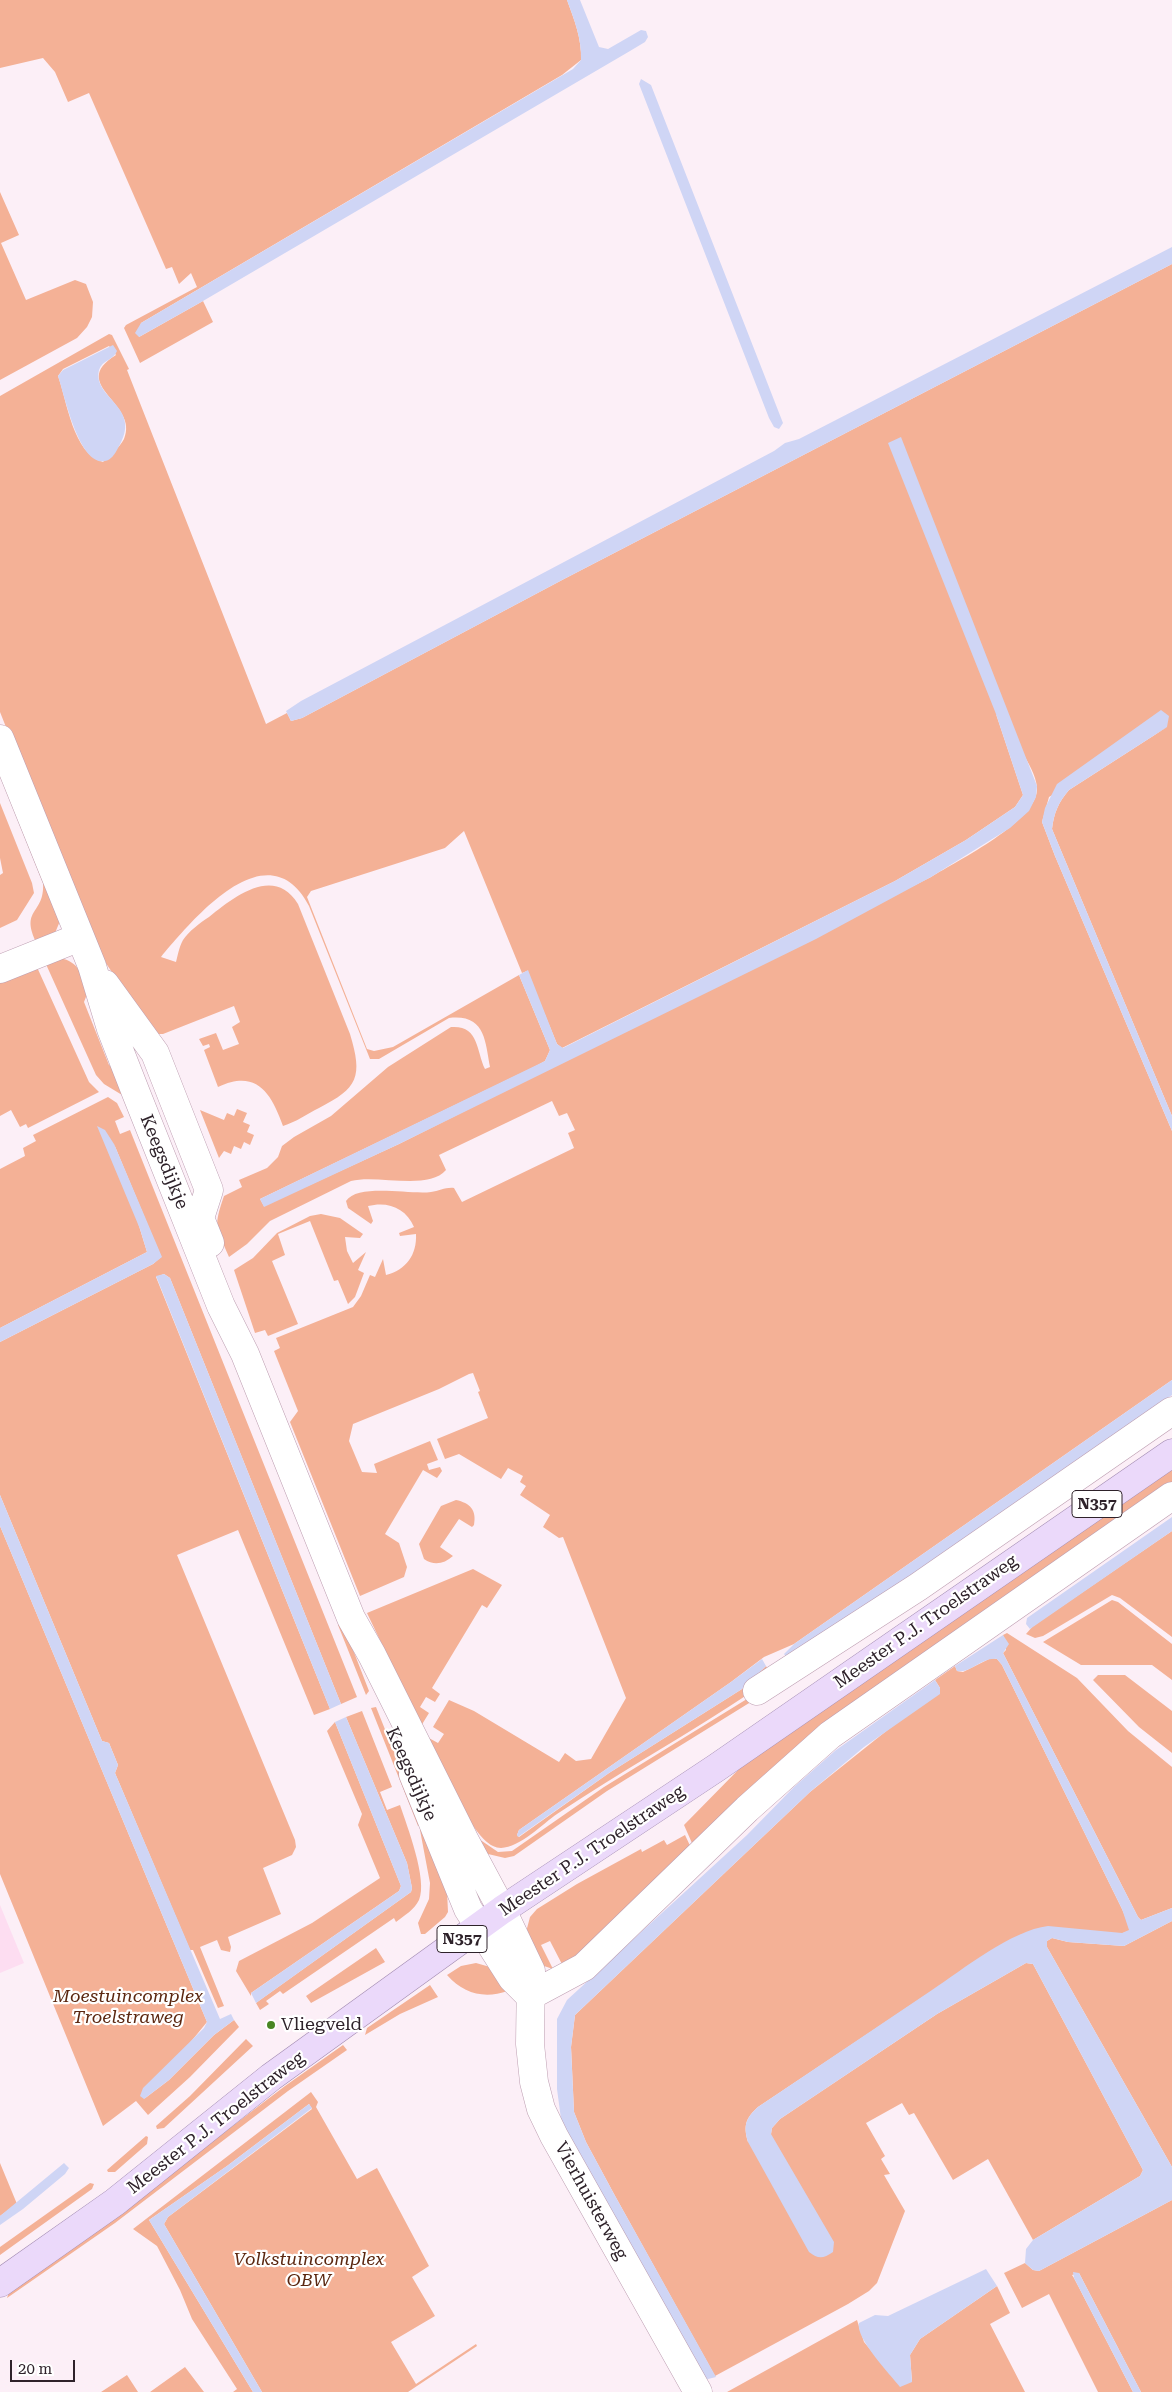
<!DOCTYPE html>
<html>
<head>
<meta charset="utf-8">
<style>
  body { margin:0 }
  #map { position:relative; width:1172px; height:2392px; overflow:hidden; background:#fceff7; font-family:"Roboto Serif",serif }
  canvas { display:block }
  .scale { position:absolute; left:10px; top:2360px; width:65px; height:22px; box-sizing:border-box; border:2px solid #2e222a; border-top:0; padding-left:6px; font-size:15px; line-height:18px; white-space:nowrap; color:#2e222a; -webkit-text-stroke:4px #fff; paint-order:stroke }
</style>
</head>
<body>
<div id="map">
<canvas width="1172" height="2392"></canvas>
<div class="scale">20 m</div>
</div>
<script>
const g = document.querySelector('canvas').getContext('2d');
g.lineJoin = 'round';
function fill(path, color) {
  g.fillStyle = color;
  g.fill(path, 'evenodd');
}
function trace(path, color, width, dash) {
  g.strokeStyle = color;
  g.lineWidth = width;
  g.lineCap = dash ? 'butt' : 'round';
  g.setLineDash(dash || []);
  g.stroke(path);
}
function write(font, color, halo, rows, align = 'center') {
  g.font = font + ' "Roboto Serif",serif';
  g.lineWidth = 4.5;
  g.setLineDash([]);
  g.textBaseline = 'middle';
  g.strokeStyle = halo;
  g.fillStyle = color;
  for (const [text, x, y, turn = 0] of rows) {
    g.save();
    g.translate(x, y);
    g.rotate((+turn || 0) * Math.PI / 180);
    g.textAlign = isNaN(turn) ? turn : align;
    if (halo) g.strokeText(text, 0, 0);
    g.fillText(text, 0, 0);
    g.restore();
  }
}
const built = new Path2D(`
  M 0,1905 L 24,1963 L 0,1973 Z`);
const green = new Path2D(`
  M 0,0 L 567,0 C 574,19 582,39 581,60 L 562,75 L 141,323 L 139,337 L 203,301 L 213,322 L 140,363 L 124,328 L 126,325 L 197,287 L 191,273 L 179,284 L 172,267 L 166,269 L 89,93 L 68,102 L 55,72 L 43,58 L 0,68 Z
  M 0,192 L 19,235 L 1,243 L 26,300 L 75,280 L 86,284 L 93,302 L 92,317 L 87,327 L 77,338 L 0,380 Z
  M 1172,264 L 1172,1116 L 1052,829 C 1054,813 1058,803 1069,790 L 1167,727 L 1049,797 L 1042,822 L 1055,856 L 1172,1131 L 1172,1380 L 794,1644 L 764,1657 L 731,1682 L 519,1830 L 517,1835 L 519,1837 L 609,1773 L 742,1689 L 766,1666 L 768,1670 L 753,1691 C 689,1734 621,1771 557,1814 C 542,1824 512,1856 493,1846 C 469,1834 440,1762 427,1737 L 438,1743 L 444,1734 L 433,1727 L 449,1700 L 474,1711 L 559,1762 L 565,1753 L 576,1761 L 591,1759 L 626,1698 L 563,1537 L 559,1538 L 543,1527 L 550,1515 L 520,1495 L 526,1486 L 520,1482 L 523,1476 L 508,1468 L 501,1479 L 459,1454 L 445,1459 L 437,1439 L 488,1418 L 478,1392 L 480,1391 L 473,1373 L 469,1374 L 439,1389 L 353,1424 L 349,1441 L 362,1472 L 377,1473 L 374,1464 L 430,1441 L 438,1460 L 427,1464 L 429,1470 L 440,1467 L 442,1471 L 437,1478 L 423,1470 L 385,1534 L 399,1543 L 407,1567 L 404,1577 L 360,1596 L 290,1422 L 298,1411 L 274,1351 L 280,1348 L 276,1338 L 353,1307 L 361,1296 L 370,1275 L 375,1277 L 383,1259 L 386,1275 C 406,1270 417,1255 416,1234 L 400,1236 L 399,1233 L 414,1227 C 406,1208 388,1201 368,1206 L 373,1221 L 371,1224 L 348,1208 L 346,1201 C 358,1183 411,1195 431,1192 C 439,1191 446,1187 454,1188 L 462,1202 L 574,1148 L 568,1133 L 575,1130 L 567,1113 L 559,1116 L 552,1101 L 439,1155 L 446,1170 C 428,1191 377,1174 351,1181 L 270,1221 L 247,1244 L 229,1257 C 216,1226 213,1228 224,1196 L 242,1187 L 239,1180 L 267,1168 L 278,1157 L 282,1146 L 294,1137 L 331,1116 L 388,1067 L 451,1027 C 479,1025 476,1050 485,1069 L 490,1067 C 485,1040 485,1014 449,1018 L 379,1059 L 370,1059 L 309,906 C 268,828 193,919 161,957 L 176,962 C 178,955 179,947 183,940 C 189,931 200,923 209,917 C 234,897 274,865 298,904 L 350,1034 C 363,1077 358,1088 319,1108 C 307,1114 296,1122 283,1126 C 271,1093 257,1069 218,1087 L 204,1050 L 210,1047 L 209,1044 L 203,1046 L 199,1039 L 216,1033 L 223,1050 L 239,1044 L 232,1027 L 240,1022 L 234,1006 L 163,1034 L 157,1034 L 151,1029 L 92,943 L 0,712 L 0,396 L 109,334 L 112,335 L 129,369 L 127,370 L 266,724 L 287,713 L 291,721 L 302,718 L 564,579 ZM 109,346 L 116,355 C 67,385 140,403 124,439 C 120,447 109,456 103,462 C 73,454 67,401 58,376 L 63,369 ZM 996,714 C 1008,733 1035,765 1037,787 C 1040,820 957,861 931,877 L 399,1144 L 264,1206 L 260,1199 L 536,1066 L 545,1061 L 550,1050 L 519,975 L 393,1047 L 374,1051 L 367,1049 L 307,897 L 311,891 L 445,848 L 464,831 L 522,973 L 527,971 L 557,1044 L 562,1048 L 895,881 L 966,840 L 1015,807 L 1023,795 Z
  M 0,765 L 60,921 L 55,933 L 37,944 C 19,908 45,915 43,883 L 0,776 Z
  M 0,803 L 32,883 L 34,893 L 17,920 L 0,928 L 0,875 L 3,873 L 0,858 Z
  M 57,958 C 76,959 82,973 89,989 L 84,1002 L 109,1065 L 121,1071 L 127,1098 L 104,1084 L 96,1075 L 45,962 Z
  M 36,965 L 89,1082 L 99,1092 L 28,1128 L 26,1124 L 20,1127 L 11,1110 L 0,1116 L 0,979 Z
  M 108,1097 L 117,1103 L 124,1117 L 115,1121 L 120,1134 L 130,1130 L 357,1697 L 341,1704 L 170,1278 L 164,1274 L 156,1277 L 330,1709 L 314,1715 L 238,1530 L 177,1555 L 295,1840 L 296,1847 L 292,1855 L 263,1868 L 281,1914 L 228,1937 L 231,1947 L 230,1952 L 221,1950 L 217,1940 L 200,1947 L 224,2006 L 218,2008 L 193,1950 L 190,1950 L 115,1773 L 118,1765 L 109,1743 L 102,1741 L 0,1495 L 0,1342 L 153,1264 L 161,1257 L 114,1144 L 147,1252 L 0,1328 L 0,1169 L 25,1156 L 23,1148 L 36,1141 L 33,1135 Z
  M 237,1109 L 247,1113 L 243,1122 L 250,1125 L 247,1132 L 254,1135 L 250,1145 L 244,1142 L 241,1149 L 234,1146 L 231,1154 L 224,1151 L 219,1158 L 200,1110 L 224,1120 L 227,1113 L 234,1116 Z
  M 321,1214 L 340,1218 L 363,1234 L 360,1238 L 345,1237 L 347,1251 L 353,1263 L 366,1252 L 358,1270 L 364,1273 L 355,1297 L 348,1304 L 338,1280 L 334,1281 L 310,1221 L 278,1234 L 285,1255 L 272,1261 L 298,1324 L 268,1336 L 265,1330 L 255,1333 L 234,1270 L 253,1258 L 277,1233 L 310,1216 Z
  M 1172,1467 L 1172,1484 L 695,1850 L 684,1825 L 740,1768 Z
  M 456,1500 C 470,1503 477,1510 474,1525 L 472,1527 L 459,1519 L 440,1547 L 453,1556 C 444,1564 434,1566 424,1559 L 419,1544 L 441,1506 Z
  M 0,1526 L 207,2022 L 144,2099 L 169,2080 L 214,2035 L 234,2020 L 239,2027 L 190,2077 L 148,2115 L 136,2101 L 103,2126 L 0,1874 Z
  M 1172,1531 L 1172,1637 L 1120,1598 L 1112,1595 L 1043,1636 L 1035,1638 L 1026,1634 L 1033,1626 Z
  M 473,1569 L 502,1585 L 487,1608 L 482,1605 L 432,1688 L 440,1694 L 435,1702 L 426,1697 L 420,1707 L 429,1713 L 421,1726 L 367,1613 Z
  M 1112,1600 L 1118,1602 L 1172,1644 L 1172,1680 L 1152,1665 L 1081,1665 L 1043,1642 Z
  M 343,1624 L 369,1691 L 366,1695 L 338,1625 Z
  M 1007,1633 L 1077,1678 L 1128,1731 L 1172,1767 L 1172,1908 L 1141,1920 L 1138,1917 L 1003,1653 L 1006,1650 L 1003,1635 Z
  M 991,1658 L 997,1659 L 1002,1665 L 1122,1909 L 1130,1927 L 1129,1931 L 1123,1933 L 1022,1934 L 983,1957 L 758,2107 C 746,2118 743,2125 748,2142 L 771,2134 L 772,2128 L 780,2119 L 937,2014 L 1026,1963 L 1033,1964 L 1143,2170 L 1140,2176 L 1033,2240 L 988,2159 L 953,2180 L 914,2113 L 909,2115 L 902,2103 L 866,2123 L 885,2156 L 881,2159 L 890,2174 L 884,2175 L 905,2211 L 877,2283 L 869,2291 L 848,2304 L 715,2376 L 614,2194 L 586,2142 L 574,2112 L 571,2047 L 575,2015 L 810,1792 L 940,1688 L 935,1680 L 955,1666 L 957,1671 L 963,1672 Z
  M 1098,1675 L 1125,1675 L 1172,1711 L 1172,1753 L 1139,1727 L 1093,1680 Z
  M 755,1694 L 754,1700 L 607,1791 L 514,1856 L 505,1858 L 488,1854 L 482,1849 L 479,1839 L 498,1852 L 512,1851 L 604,1787 Z
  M 376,1707 L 423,1824 L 418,1826 L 371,1708 Z
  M 362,1711 L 392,1787 L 380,1792 L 387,1810 L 400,1805 C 407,1826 428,1880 419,1900 C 414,1910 405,1915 396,1922 L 394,1918 L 283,1994 L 280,1991 L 266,2001 L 269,2004 L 260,2010 L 256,2003 L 260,2000 L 411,1892 L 412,1888 L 407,1863 L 346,1717 Z
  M 335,1722 L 401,1886 L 399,1891 L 251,1993 L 251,1996 L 236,1971 L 239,1961 L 312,1923 L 380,1878 L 358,1825 L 362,1814 L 327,1731 Z
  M 424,1828 L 447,1891 L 448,1912 L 445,1917 L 425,1934 L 421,1934 L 418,1923 L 429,1899 L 430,1883 L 420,1830 Z
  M 685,1835 L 693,1852 L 564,1968 L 550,1941 L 541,1945 L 553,1969 L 541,1965 L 525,1936 L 530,1917 L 537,1909 L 577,1884 L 641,1849 L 642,1852 L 664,1840 L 667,1845 Z
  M 1172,1921 L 1172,2167 L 1047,1947 L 1047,1941 L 1052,1938 L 1068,1942 L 1124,1946 Z
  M 376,1948 L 385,1962 L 311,2003 L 306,1996 Z
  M 476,1963 L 497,1969 L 508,1991 C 484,1999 464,1994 447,1975 L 461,1966 Z
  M 430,1985 L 438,1997 L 400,2014 L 365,2035 L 367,2028 Z
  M 246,2039 L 253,2046 L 164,2128 L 157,2129 L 156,2126 L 190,2096 Z
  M 343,2045 L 347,2050 L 288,2091 L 115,2223 L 7,2298 L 9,2292 L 112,2218 L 285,2086 Z
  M 311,2092 L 318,2102 L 316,2107 L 357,2179 L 377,2168 L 429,2266 L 412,2277 L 435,2316 L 391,2342 L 416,2384 L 476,2344 L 477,2346 L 408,2392 L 262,2392 L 164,2224 L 168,2217 L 312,2109 L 309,2104 L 227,2166 L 149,2220 L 253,2392 L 233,2392 L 237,2389 L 192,2319 L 180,2290 L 157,2246 L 133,2229 Z
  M 146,2136 L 148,2137 L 147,2144 L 115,2172 L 108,2172 L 107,2170 Z
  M 0,2163 L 17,2204 L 0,2216 Z
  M 90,2183 L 94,2184 L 92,2189 L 0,2255 L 0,2247 Z
  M 1172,2200 L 1172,2392 L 1141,2392 L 1079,2273 L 1072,2275 L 1074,2278 L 1133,2392 L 1098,2392 L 1049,2294 L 1022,2308 L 1004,2273 L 1025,2263 L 1033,2270 L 1039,2271 Z
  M 997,2286 L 1010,2313 L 990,2324 L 1025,2392 L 727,2392 L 857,2320 L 864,2342 L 886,2368 L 912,2382 L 910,2355 L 920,2339 Z
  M 185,2367 L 204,2392 L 150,2392 Z
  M 127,2375 L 138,2392 L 101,2392 Z`);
const water = new Path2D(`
  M 567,0 L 580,0 L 599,47 L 608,49 L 641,30 L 646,31 L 648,37 L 645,42 L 630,51 L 203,301 L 139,337 L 135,333 L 141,323 L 573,69 L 581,60 C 582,39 574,19 567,0 Z
  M 641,79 L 651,85 L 783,423 L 779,429 L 774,427 L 769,418 L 639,84 Z
  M 1172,247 L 1172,264 L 564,579 L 302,718 L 291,721 L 286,711 L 301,701 L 774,451 L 785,443 L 799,439 Z
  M 113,345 L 117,351 C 114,360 102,360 99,370 C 92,399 144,406 118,448 C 115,454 111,460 105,461 C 79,467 64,393 58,376 L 63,370 Z
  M 901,437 L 1037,786 L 1036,797 L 1029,811 L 1010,828 L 931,877 L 816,939 L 399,1144 L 264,1207 L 260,1199 L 545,1061 L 550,1050 L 519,975 L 528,970 L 557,1044 L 563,1048 L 895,881 L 966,840 L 1015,807 L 1023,795 L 996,714 L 888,443 Z
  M 1161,710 L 1169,716 L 1167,727 L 1069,790 C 1058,803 1054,813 1052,829 L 1172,1116 L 1172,1131 L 1055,856 L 1042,822 L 1045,808 L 1057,784 Z
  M 97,1126 L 105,1130 L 114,1144 L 162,1257 L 153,1264 L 0,1342 L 0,1328 L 147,1252 L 140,1229 Z
  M 164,1274 L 170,1278 L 341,1704 L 330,1709 L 156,1276 Z
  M 1172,1380 L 1172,1395 L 1003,1514 L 787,1658 L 784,1654 L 794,1644 Z
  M 0,1495 L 102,1741 L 109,1743 L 118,1765 L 115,1773 L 220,2019 L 231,2014 L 234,2020 L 214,2035 L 169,2080 L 144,2099 L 140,2096 L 143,2088 L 204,2028 L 207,2022 L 0,1526 Z
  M 1172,1517 L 1172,1531 L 1030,1629 L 1026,1624 L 1027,1618 Z
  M 1003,1635 L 1009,1644 L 1003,1653 L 1138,1917 L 1141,1920 L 1172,1908 L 1172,1921 L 1124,1946 L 1068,1942 L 1052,1938 L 1047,1941 L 1047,1947 L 1172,2167 L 1172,2200 L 1039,2271 L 1033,2270 L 1025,2263 L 1026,2249 L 1033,2240 L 1140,2176 L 1143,2170 L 1033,1964 L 1026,1963 L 937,2014 L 780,2119 L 772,2128 L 771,2134 L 834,2242 L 833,2252 C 823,2259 818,2259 809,2252 L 748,2142 C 743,2125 746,2118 758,2107 C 816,2068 874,2029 932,1990 C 962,1970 1012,1930 1048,1926 L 1122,1933 L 1129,1930 L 1122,1909 L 1002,1665 L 997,1659 C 981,1657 971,1674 957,1671 L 955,1666 Z
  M 762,1659 L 766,1666 L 742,1689 L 609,1773 L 518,1837 L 517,1835 L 519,1830 L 731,1682 Z
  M 935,1680 L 940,1688 L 940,1694 L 864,1747 L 810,1792 L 575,2015 L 571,2047 L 574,2112 L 586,2142 L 614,2194 L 716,2377 L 704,2380 L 600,2200 L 561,2119 L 557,2089 L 557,2019 L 567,2000 L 747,1835 L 794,1787 L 836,1750 Z
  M 346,1717 L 407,1863 L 412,1888 L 411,1892 L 256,2003 L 251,1993 L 399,1891 L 401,1886 L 335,1722 Z
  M 309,2104 L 312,2108 L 168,2217 L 164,2224 L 262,2392 L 253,2392 L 149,2220 L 227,2166 Z
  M 64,2163 L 69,2168 L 65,2174 L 23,2209 L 0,2225 L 0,2216 Z
  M 986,2269 L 997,2286 L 920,2339 L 910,2355 L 912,2382 L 900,2387 C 890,2374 855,2338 859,2323 L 875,2315 L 888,2316 Z
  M 1073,2272 L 1079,2273 L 1141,2392 L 1133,2392 L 1074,2278 Z`);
const minor = new Path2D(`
  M 0,739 L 92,966 L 111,1029 L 136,1093 L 221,1306 L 245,1354 L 351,1618 L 372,1655 L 464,1839 L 502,1910 L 531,1971 L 530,2044 L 534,2082 L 541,2109 L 554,2136 L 698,2392
  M 0,969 L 80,937
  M 105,984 L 155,1053 L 209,1190 L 200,1218 L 210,1243
  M 757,1691 L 918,1587 L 1172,1411
  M 413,1774 L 468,1909 L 512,1978 L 530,1996
  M 530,1996 L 584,1967 L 747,1809 L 830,1735 L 1172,1496`);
const major = new Path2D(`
  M 0,2283 L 115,2202 L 271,2077 L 502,1910 L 716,1768 L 1172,1453`);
const markers = [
  [271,2025,5,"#498624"]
];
const shields = [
  [1097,1504,50],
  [462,1939,50]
];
const shieldNames = [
  ["N357",1097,1504],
  ["N357",462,1939]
];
const streetNames = [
  ["Keegsdijkje",164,1162,68],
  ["Meester P.J. Troelstraweg",926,1622,-35],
  ["Keegsdijkje",411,1774,66],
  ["Meester P.J. Troelstraweg",592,1851,-34],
  ["Meester P.J. Troelstraweg",216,2123,-38],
  ["Vierhuisterweg",591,2201,61]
];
const parkNames = [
  ["Moestuincomplex",128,1997],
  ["Troelstraweg",128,2018],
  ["Volkstuincomplex",309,2260],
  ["OBW",309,2281]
];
const poiNames = [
  ["Vliegveld",281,2025]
];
fill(built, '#fdddf1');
fill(green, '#f4b196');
fill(water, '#cfd5f5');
trace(minor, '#bd9eb1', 29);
trace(major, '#a089af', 29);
trace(minor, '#fff', 28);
trace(major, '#ebd9fa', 28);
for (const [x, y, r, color] of markers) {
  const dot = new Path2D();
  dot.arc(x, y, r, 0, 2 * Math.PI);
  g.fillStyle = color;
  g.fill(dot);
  trace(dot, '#fff', 2);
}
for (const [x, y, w] of shields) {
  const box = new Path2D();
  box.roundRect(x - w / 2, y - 13.5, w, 27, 4);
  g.fillStyle = '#fff';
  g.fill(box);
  trace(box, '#2e222a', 1);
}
write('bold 16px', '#2e222a', null, shieldNames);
write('18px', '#2e222a', '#fff', streetNames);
write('italic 18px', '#5b2710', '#fff', parkNames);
write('18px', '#2e222a', '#fff', poiNames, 'left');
</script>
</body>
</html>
